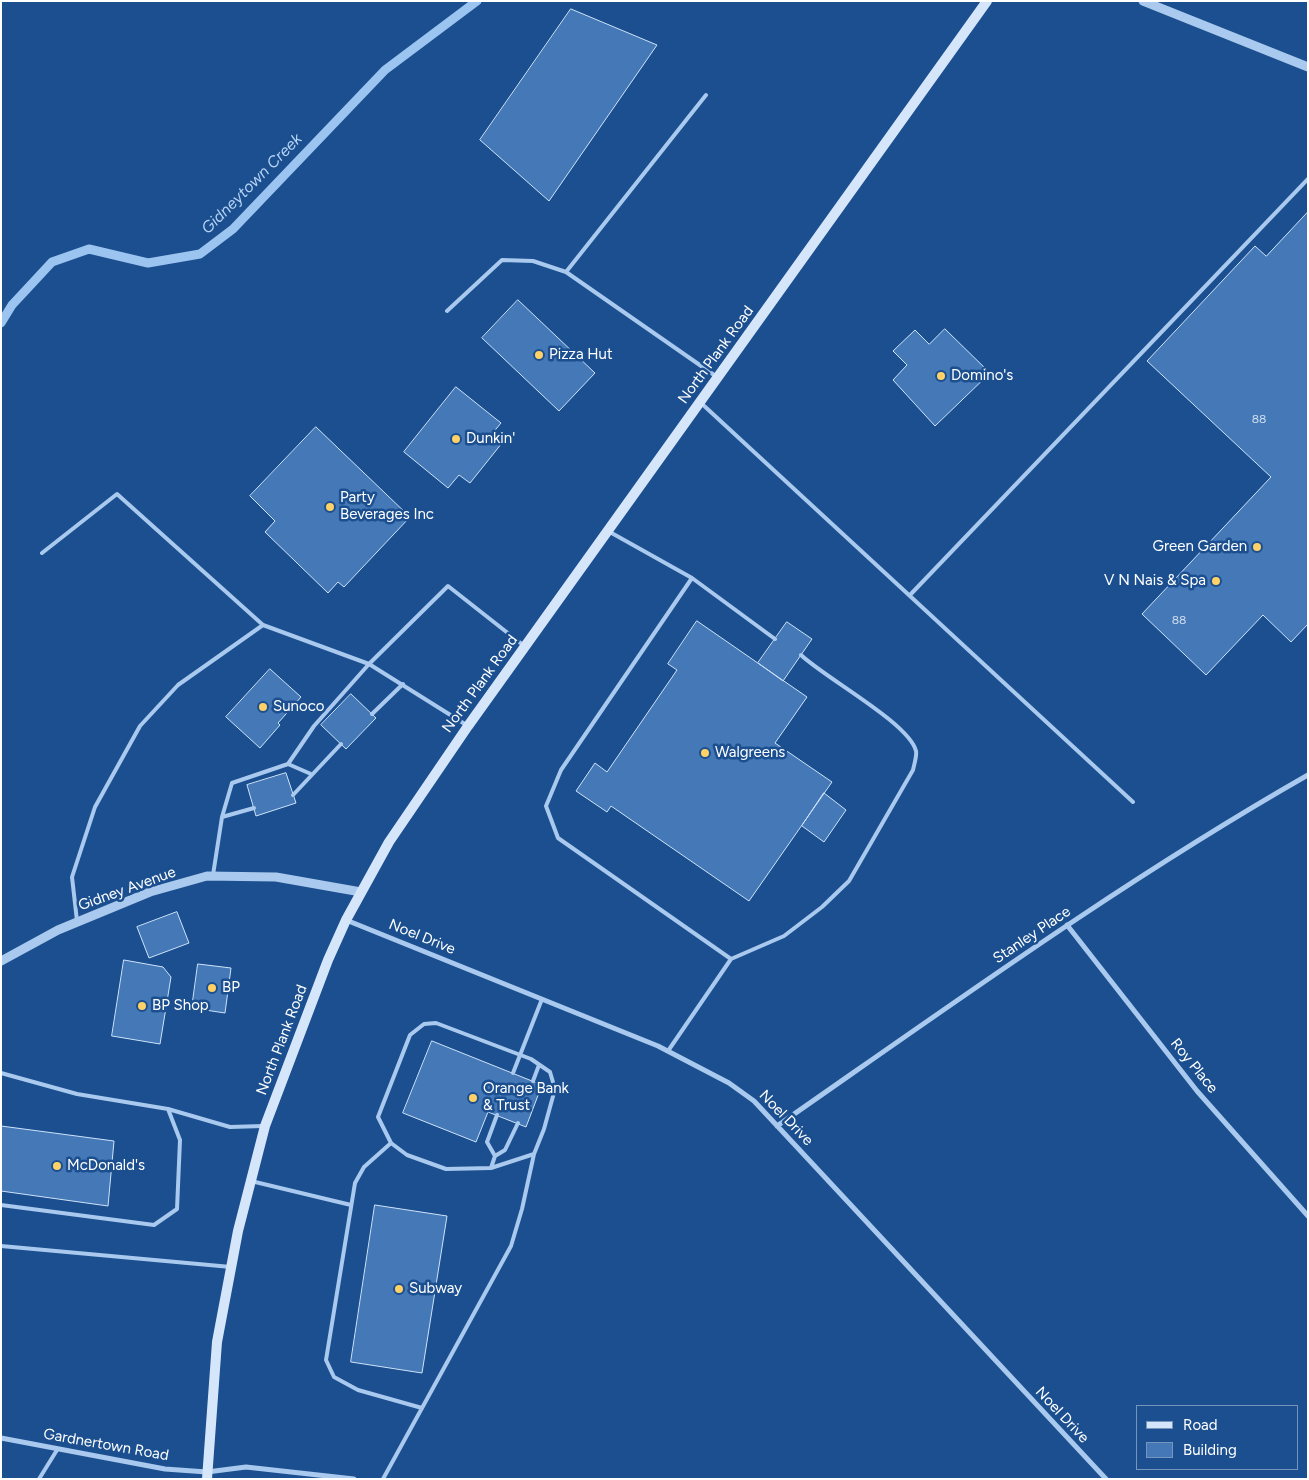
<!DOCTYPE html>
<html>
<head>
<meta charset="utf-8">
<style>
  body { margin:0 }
  #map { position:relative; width:1309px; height:1480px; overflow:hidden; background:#1b4f8f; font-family:Figtree,sans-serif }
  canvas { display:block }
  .frame { position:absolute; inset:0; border:2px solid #fff; pointer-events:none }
  .legend { position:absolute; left:1136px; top:1405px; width:162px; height:65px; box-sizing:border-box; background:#1b4f8f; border:1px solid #7695bc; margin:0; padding:6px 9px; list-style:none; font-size:15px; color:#fff }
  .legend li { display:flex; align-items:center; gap:10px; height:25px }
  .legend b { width:25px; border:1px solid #7695bc }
</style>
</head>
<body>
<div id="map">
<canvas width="1309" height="1480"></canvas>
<div class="frame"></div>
<ul class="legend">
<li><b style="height:6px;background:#d6e6fa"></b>Road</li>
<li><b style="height:14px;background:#4478b7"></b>Building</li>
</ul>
</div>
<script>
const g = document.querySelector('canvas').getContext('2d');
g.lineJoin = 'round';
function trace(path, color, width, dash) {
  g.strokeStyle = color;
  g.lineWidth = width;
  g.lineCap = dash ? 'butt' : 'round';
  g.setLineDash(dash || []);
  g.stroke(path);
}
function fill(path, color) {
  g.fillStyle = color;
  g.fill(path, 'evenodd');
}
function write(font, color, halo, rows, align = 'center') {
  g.font = font + ' Figtree,sans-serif';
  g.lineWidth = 5;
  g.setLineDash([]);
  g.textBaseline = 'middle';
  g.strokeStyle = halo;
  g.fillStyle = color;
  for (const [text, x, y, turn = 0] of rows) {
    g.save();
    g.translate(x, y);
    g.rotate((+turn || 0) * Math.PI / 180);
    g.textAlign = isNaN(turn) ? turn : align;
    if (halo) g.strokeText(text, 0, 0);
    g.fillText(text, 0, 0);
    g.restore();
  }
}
const stream = new Path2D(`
  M 1,323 L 12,305 L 52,262 L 89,249 L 148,263 L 200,254 L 233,229 L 385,70 L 477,1`);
const building = new Path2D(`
  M 571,9 L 657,45 L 549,201 L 480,140 Z
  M 1308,212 L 1308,624 L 1291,642 L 1263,615 L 1206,675 L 1142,614 L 1271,477 L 1147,361 L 1255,246 L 1266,256 Z
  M 518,300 L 595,373 L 559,411 L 482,338 Z
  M 945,329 L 990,373 L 935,426 L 893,380 L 907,365 L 893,351 L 915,330 L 929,344 Z
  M 456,387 L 501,423 L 491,435 L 502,443 L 470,483 L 459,475 L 448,488 L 404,452 Z
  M 316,427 L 410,517 L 344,587 L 338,582 L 328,593 L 265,532 L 275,521 L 250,496 Z
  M 697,621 L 807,697 L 775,743 L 832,782 L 749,901 L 611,806 L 607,812 L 576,791 L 595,763 L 607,772 L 677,670 L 668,664 Z
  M 787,622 L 812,639 L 783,681 L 758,663 Z
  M 270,669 L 301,697 L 278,723 L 280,725 L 260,748 L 226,717 Z
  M 351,694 L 376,718 L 346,749 L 321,725 Z
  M 286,773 L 296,803 L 256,816 L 247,785 Z
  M 824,793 L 846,810 L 824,842 L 802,826 Z
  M 177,912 L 189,943 L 149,958 L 137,927 Z
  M 124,960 L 163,967 L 171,977 L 160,1044 L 112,1036 Z
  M 198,964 L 231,968 L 225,1013 L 192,1008 Z
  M 432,1041 L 542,1085 L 526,1127 L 488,1112 L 476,1142 L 403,1113 Z
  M 1,1126 L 114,1141 L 108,1206 L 1,1191 Z
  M 375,1205 L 447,1216 L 422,1373 L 351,1362 Z`);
const service = new Path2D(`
  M 566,272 L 706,95
  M 447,311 L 502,260 L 533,261 L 566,272 L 717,377
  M 701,403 L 1133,802
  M 608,531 L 692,578 L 561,770 L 546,806 L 558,838 L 731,959 L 668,1051
  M 42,553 L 117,494 L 263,625
  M 692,578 L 775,639
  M 910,595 L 1308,179
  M 372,714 L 403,684
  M 288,764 L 314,726 L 369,664 L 468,726
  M 293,795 L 341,744
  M 222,817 L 232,783 L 288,764 L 311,774
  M 213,875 L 222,817 L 254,808
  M 77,921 L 72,877 L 95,807 L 140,726 L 178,685 L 263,625 L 369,664 L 448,586 L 523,645
  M 731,959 L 784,936 L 822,907 L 849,881 L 913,770 C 914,765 917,756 916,751 C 909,723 825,678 801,655
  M 1,1073 L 77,1094 L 168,1109 L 230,1127 L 263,1126
  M 513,1073 L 542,999
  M 533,1081 L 539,1065
  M 391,1143 L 364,1167 L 355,1183 L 326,1360 L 334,1377 L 358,1390 L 422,1408
  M 495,1156 L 487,1142 L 497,1115
  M 491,1168 L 495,1156 L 505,1150 L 518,1123
  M 251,1181 L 351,1205
  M 1,1205 L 154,1225 L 177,1209 L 180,1140 L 168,1109
  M 1,1246 L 231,1267
  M 39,1479 L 57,1450
  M 383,1479 L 511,1246 L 522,1209 L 534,1154 L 544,1129 L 555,1089 L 550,1072 L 531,1059 L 436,1023 L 424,1024 L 410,1035 L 378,1117 L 391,1143 L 407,1155 L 446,1169 L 491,1168 L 534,1154`);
const minor = new Path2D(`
  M 346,920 L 658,1046 L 729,1083 L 754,1101 L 1106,1479
  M 1067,925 L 1197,1091 L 1308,1216
  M 777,1126 C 951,1005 1124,880 1308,775
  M 1,1438 L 165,1469 L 207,1472 L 246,1467 L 354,1479`);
const tertiary = new Path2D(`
  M 1143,1 L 1308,67
  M 1,961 L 58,930 L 150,892 L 207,876 L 276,877 L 361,892`);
const secondary = new Path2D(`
  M 207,1479 L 217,1342 L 238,1231 L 265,1126 L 328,960 L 346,920 L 389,842 L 468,726 L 987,1`);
const markers = [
  [539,355,5,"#ffd166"],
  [941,376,5,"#ffd166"],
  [456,439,5,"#ffd166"],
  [330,507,5,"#ffd166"],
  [1257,547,5,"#ffd166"],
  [1216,581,5,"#ffd166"],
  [263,707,5,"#ffd166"],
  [705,753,5,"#ffd166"],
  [212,988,5,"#ffd166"],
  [142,1006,5,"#ffd166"],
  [473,1098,5,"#ffd166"],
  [57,1166,5,"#ffd166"],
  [399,1289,5,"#ffd166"]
];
const numberNames = [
  ["88",1259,419],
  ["88",1179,620]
];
const poiNames = [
  ["Pizza Hut",549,355],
  ["Domino's",951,376],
  ["Dunkin'",466,439],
  ["Party",340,498],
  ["Beverages Inc",340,515],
  ["Green Garden",1247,547,"right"],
  ["V N Nais & Spa",1206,581,"right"],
  ["Sunoco",273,707],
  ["Walgreens",715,753],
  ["BP",222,988],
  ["BP Shop",152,1006],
  ["Orange Bank",483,1089],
  ["& Trust",483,1106],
  ["McDonald's",67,1166],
  ["Subway",409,1289]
];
const streetNames = [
  ["North Plank Road",716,355,-54],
  ["North Plank Road",480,684,-54],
  ["Gidney Avenue",127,889,-20],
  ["Stanley Place",1032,935,-34],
  ["Noel Drive",422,937,22],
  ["North Plank Road",282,1040,-69],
  ["Roy Place",1194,1066,51],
  ["Noel Drive",786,1118,46],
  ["Noel Drive",1062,1415,47],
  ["Gardnertown Road",106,1445,10]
];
const waterNames = [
  ["Gidneytown Creek",252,184,-45]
];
trace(stream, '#9cc4f0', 9);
fill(building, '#4478b7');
trace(building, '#cfe3fa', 1);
trace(service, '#a9c9ee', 4);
trace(minor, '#a9c9ee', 5);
trace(tertiary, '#a9c9ee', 9);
trace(secondary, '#d6e6fa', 10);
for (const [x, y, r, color] of markers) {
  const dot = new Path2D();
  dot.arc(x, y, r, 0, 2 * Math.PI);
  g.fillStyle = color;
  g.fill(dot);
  trace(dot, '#1b4f8f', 2);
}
write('12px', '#d0dded', null, numberNames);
write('15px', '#fff', '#1b4f8f', poiNames, 'left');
write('15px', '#fff', '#1b4f8f', streetNames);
write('italic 16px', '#b5d3f5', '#1b4f8f', waterNames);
</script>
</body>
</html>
